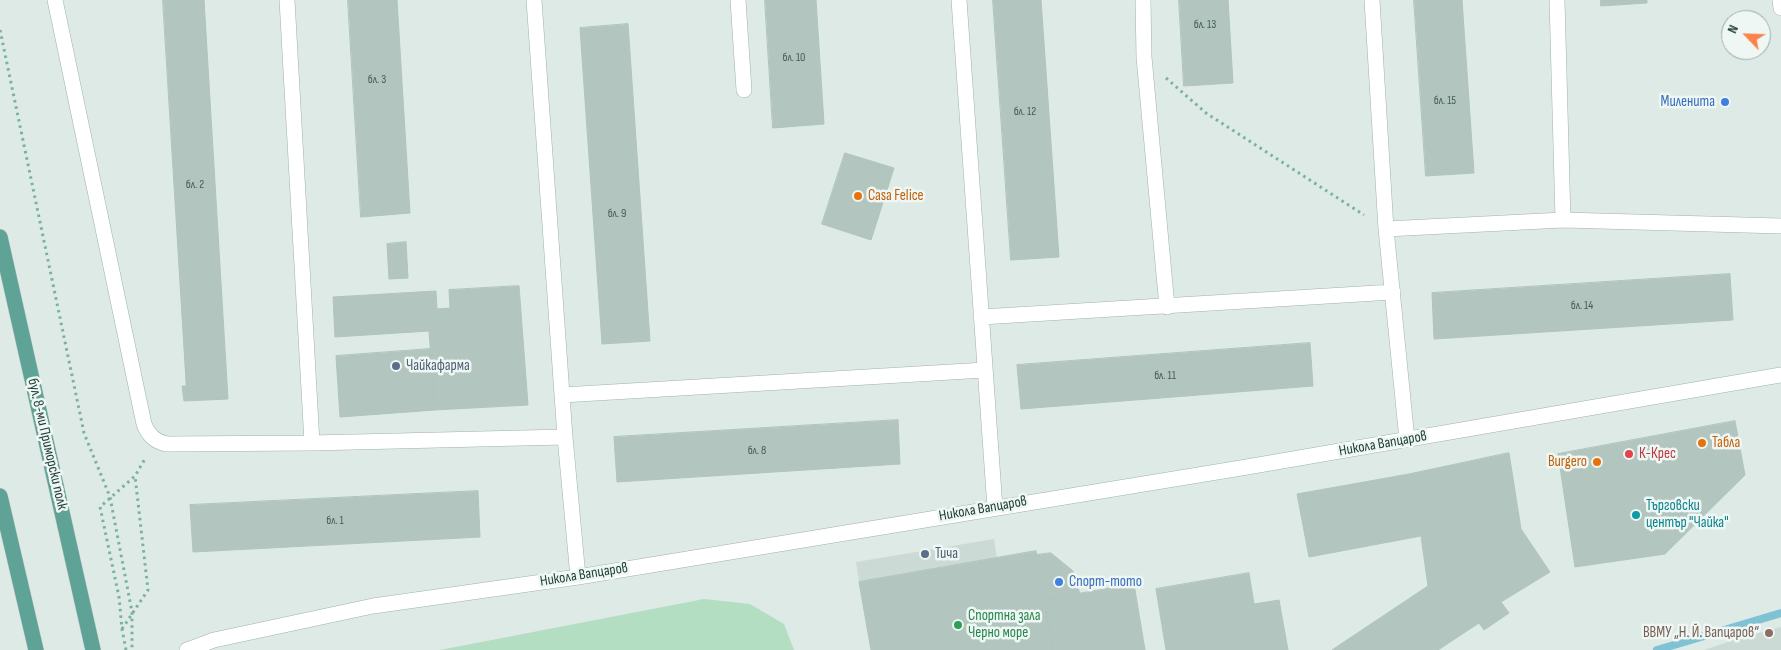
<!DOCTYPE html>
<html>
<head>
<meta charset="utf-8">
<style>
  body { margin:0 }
  #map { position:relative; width:1781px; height:650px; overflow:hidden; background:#ddeae6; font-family:"Sofia Sans Condensed",sans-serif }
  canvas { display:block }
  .north { position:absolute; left:1721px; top:10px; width:50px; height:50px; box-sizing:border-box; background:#eef7f3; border:1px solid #9baca7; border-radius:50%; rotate:294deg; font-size:14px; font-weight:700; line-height:20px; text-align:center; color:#1e3b35 }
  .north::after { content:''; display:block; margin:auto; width:18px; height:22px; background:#fb834b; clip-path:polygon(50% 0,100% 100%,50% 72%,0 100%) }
</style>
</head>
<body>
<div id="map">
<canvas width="1781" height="650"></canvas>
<div class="north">N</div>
</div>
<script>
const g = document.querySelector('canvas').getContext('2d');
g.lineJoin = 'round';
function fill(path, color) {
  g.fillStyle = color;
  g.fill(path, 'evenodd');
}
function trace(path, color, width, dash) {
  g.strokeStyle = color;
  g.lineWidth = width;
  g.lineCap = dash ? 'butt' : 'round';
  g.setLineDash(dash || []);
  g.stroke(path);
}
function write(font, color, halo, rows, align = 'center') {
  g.font = font + ' "Sofia Sans Condensed",sans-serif';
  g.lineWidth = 5;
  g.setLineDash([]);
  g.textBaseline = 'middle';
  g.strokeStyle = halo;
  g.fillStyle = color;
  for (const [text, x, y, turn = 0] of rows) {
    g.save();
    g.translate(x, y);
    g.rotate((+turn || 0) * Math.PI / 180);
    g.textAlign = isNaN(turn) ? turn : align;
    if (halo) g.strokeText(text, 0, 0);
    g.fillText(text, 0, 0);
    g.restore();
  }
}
const built = new Path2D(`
  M 994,539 L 997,558 L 859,582 L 856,562 Z
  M 1781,627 L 1781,650 L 1704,650 L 1734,640 Z`);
const green = new Path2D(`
  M 704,599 L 750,604 L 784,624 L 794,650 L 440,650 Z`);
const stream = new Path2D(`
  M 1657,650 L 1781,613`);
const building = new Path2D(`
  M 163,0 L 204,0 L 228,399 L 184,401 L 182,386 L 186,386 Z
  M 348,0 L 397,0 L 410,213 L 361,217 Z
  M 765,0 L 816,0 L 824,124 L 773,128 Z
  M 993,0 L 1041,0 L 1059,257 L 1011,260 Z
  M 1179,0 L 1228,0 L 1233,83 L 1184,86 Z
  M 1414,0 L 1462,0 L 1474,173 L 1426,176 Z
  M 1601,0 L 1647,0 L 1647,3 L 1601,6 Z
  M 628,24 L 650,341 L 602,344 L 580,28 Z
  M 845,153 L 894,168 L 871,240 L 822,224 Z
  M 406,242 L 408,278 L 389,279 L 387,244 Z
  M 1730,274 L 1733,320 L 1434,339 L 1432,293 Z
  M 519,286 L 528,405 L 435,410 L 429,331 L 335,337 L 333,297 L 436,291 L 437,309 L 450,308 L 449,290 Z
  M 1310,343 L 1313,386 L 1021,409 L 1017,365 Z
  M 430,349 L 435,410 L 340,417 L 336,356 Z
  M 898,420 L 900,464 L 617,482 L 614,437 Z
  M 1735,421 L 1745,475 L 1665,554 L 1575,567 L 1558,454 Z
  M 1509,453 L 1521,529 L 1550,572 L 1501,602 L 1509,613 L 1484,630 L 1479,623 L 1438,650 L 1332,650 L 1428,586 L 1421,536 L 1309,557 L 1297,494 L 1409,474 Z
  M 478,491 L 480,537 L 193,552 L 190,505 Z
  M 1036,551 L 1053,650 L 871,650 L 859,582 Z
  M 1051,553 L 1073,571 L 1080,594 L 1044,600 L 1036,555 Z
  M 1249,573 L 1254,604 L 1279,600 L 1288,650 L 1166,650 L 1156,589 Z
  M 1134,584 L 1145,650 L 1053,650 L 1044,600 Z`);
const path = new Path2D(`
  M 0,30 L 84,433 L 110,497 L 132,612 L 132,650
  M 1166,78 L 1206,113 L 1364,215
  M 122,629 L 148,590 L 135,476
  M 126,650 L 122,629 L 119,597 L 100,507 L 135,476 L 146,457`);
const minor = new Path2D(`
  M 55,0 L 144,424 C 148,435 155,442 167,444 L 312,443 L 565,437
  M 287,0 L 312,443
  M 534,0 L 565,437 L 578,577
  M 738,0 L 744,90
  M 959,0 L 995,508
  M 1143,0 L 1144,57 L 1167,307
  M 1372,0 L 1386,229 L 1407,440
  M 1557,0 L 1563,220
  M 1780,0 L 1781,8
  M 1386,229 L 1563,220 L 1781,226
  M 981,317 L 1393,292
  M 562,395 L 985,370
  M 187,650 L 214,640 L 373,606 L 578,577 L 1247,467 L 1781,375`);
const major = new Path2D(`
  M 0,237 L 93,650
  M 0,496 L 36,650`);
const markers = [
  [1725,102,5,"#3f7fe0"],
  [858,196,5,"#e8710a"],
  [396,366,5,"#5c6f8a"],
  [1702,443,5,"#e8710a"],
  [1629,454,5,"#e0444e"],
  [1597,462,5,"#e8710a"],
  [1636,515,5,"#0f9aa8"],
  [925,554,5,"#5c6f8a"],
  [1059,582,5,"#3f7fe0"],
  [958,625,5,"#2e9e5b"],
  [1769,633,5,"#8d6e63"]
];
const numberNames = [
  ["бл. 13",1205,25],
  ["бл. 10",794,58],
  ["бл. 3",377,80],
  ["бл. 15",1445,101],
  ["бл. 12",1025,112],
  ["бл. 2",195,185],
  ["бл. 9",617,214],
  ["бл. 14",1582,306],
  ["бл. 11",1165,376],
  ["бл. 8",757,451],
  ["бл. 1",335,521]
];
const shopNames = [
  ["Миленита",1715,102],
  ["Спорт-тото",1069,582,"left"]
];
const foodNames = [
  ["Casa Felice",868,196],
  ["Табла",1712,443],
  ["Burgero",1587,462,"right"]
];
const serviceNames = [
  ["Чайкафарма",406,366],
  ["Тича",935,554]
];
const streetNames = [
  ["бул. 8-ми Приморски полк",47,444,77],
  ["Никола Вапцаров",1383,444,-10],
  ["Никола Вапцаров",983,509,-10],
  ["Никола Вапцаров",584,575,-9]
];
const healthNames = [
  ["К-Крес",1639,454]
];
const cultureNames = [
  ["Търговски",1646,506],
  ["център \"Чайка\"",1646,523]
];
const leisureNames = [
  ["Спортна зала",968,616],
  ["Черно море",968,633]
];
const educationNames = [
  ["ВВМУ „Н. Й. Вапцаров“",1759,633]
];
fill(built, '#ccdad5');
fill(green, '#b4dec2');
trace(stream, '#81c1d4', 8);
fill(building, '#b3c5bf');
trace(building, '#b0c4bd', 1);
trace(minor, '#a0b2ad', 16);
trace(major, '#bcc4c2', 16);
trace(path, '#7cb0a4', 3, [2.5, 4]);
trace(minor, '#fff', 15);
trace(major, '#5fa397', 15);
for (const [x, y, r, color] of markers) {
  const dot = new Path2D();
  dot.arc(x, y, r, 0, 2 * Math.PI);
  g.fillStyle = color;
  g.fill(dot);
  trace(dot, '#eef7f3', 2);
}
write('12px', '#435e58', null, numberNames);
write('15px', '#366cbe', '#eef7f3', shopNames, 'right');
write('15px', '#c56008', '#eef7f3', foodNames, 'left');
write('15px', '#4e5e75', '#eef7f3', serviceNames, 'left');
write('15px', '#1e3b35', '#eef7f3', streetNames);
write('15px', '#be3a42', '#eef7f3', healthNames, 'left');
write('15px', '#0d838f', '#eef7f3', cultureNames, 'left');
write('15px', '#27864d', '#eef7f3', leisureNames, 'left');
write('15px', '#785e54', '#eef7f3', educationNames, 'right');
</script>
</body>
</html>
